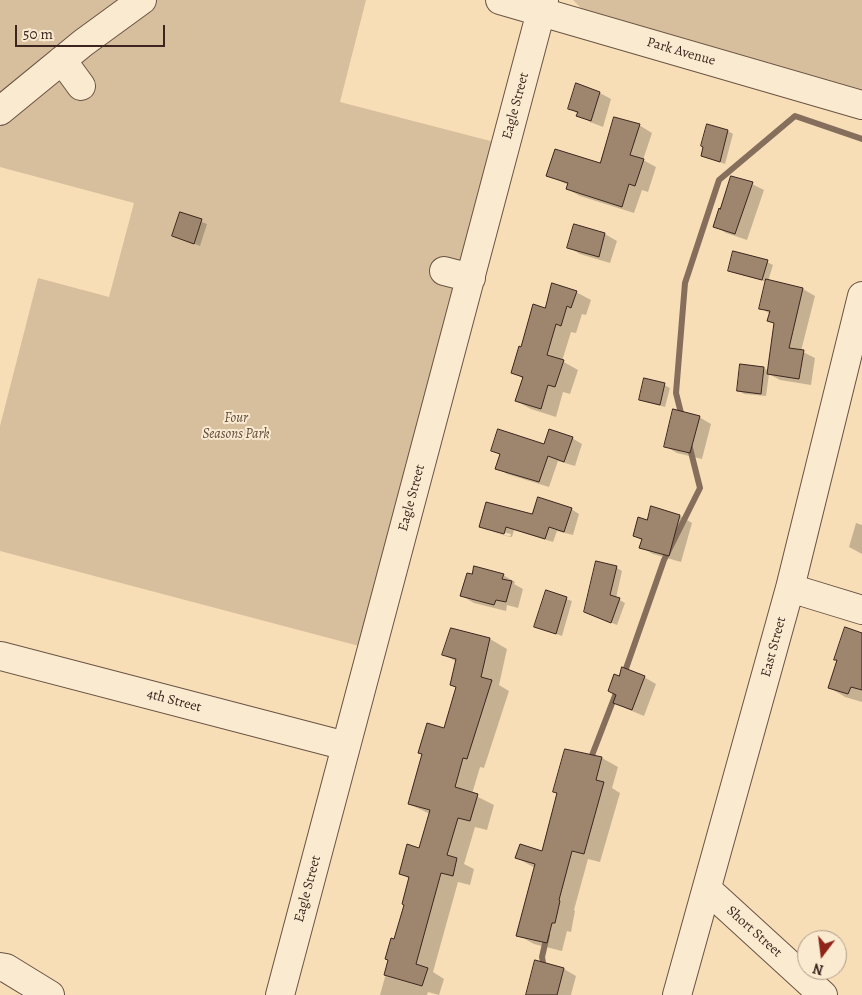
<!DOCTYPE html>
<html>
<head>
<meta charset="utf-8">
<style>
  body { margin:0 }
  #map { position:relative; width:862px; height:995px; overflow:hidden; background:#f7deb7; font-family:Alegreya,serif }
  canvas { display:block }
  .north { position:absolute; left:797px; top:930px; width:50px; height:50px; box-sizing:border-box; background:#faead0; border:1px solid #ae9b89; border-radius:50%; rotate:195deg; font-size:14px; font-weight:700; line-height:20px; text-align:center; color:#3b251e }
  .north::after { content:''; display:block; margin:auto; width:18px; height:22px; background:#8f2418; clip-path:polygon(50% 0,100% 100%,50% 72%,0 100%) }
  .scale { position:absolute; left:15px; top:25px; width:150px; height:22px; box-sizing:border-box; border:2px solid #3b251e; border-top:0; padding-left:6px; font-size:15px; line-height:18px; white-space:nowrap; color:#3b251e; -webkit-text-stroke:4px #faead0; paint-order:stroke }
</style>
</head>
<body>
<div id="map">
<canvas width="862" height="995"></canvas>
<div class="north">N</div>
<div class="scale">50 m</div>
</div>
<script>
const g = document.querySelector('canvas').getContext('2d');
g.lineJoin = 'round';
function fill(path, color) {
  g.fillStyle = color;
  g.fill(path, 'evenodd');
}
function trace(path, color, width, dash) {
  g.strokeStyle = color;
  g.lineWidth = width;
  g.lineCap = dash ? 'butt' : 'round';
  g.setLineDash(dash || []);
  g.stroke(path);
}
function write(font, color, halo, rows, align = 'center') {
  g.font = font + ' Alegreya,serif';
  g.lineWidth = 4;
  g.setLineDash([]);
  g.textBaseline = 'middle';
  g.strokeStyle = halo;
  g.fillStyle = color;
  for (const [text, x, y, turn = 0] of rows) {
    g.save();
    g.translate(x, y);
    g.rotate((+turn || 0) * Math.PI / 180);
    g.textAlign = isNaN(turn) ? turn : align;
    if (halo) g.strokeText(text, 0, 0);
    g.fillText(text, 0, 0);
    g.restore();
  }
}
const green = new Path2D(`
  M 0,0 L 124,0 L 0,98 Z
  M 156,0 L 366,0 L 340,102 L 498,143 L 363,647 L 0,551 L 0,426 L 38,278 L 109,297 L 134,203 L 0,167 L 0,126 L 31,99 Z
  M 573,0 L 862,0 L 862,90 L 600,18 L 584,11 Z`);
const shadow = new Path2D(`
  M 600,93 L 611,99 L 603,127 L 590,122 L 569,108 Z
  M 639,125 L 652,133 L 643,160 L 656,167 L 648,192 L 642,190 L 634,213 L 580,196 L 567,189 L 568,185 L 548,175 L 601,165 Z
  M 728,131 L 733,134 L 725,164 L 702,156 Z
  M 752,184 L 764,190 L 747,240 L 726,233 L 714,226 Z
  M 180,213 L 207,224 L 200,246 L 173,236 Z
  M 574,225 L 605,234 L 617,241 L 610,263 L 580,254 L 568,247 Z
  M 767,262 L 773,265 L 768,281 L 803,289 L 815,296 L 801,351 L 815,358 L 811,385 L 780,380 L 769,374 L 766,396 L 744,394 L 738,390 L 764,368 L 768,371 L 775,324 L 769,320 L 770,314 L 761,308 L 767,282 L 735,273 L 730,270 Z
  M 576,292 L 591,300 L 586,315 L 582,314 L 576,333 L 571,332 L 562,361 L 578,370 L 570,394 L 563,392 L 556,417 L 531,409 L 516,401 L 523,379 L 513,372 L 522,348 L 546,309 Z
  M 664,385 L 670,388 L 665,407 L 646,402 L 640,399 Z
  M 699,417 L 711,424 L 702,459 L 677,453 L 665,446 Z
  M 572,438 L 582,444 L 575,466 L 558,461 L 549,487 L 507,474 L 497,468 L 501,455 L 493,450 L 545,446 Z
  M 571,509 L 579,514 L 573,535 L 557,531 L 553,542 L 514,530 L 512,537 L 488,531 L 510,537 L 511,534 L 487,528 L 487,530 L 481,526 Z
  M 680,516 L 692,523 L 681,562 L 653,554 L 641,547 L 643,541 L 634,536 L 648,521 Z
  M 856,523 L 862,525 L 862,554 L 849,547 Z
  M 596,563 L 617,568 L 622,571 L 616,598 L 625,603 L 617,625 L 585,612 Z
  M 503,575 L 515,582 L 514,584 L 523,589 L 518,608 L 507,605 L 506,611 L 474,603 L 462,596 Z
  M 546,592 L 572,601 L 562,636 L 536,627 Z
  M 452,629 L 490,639 L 507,649 L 499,685 L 509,691 L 484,768 L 480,767 L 472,794 L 494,805 L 487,830 L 475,827 L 464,864 L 474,869 L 470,885 L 458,882 L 433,972 L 444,979 L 439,995 L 428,992 L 427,995 L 380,995 L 405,905 L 410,879 L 401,874 L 420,849 L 430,814 L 409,804 L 445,730 L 457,688 L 451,684 L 457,662 L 444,655 Z
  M 862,634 L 862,702 L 845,697 L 830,688 Z
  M 620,677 L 644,677 L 656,684 L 644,716 L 627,709 L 615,702 Z
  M 566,750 L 602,758 L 618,767 L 612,788 L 620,793 L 600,862 L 588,859 L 574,910 L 575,911 L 571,932 L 567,931 L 562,951 L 534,944 L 518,935 L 535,868 L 517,858 L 542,852 L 559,794 Z
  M 564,969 L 576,976 L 571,995 L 527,995 Z`);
const stream = new Path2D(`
  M 682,417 L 676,393 L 685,283 L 719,180 L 795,116 L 862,139
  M 623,677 L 664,560 L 700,488 L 689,444
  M 589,763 L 618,688
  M 544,969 L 542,957 L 547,935`);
const building = new Path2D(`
  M 576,83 L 600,92 L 591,121 L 576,116 L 578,112 L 568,109 Z
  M 614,117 L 640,124 L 630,155 L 644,159 L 635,186 L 629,184 L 622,207 L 566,189 L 568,183 L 546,176 L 555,149 L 600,163 Z
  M 707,124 L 728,130 L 720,162 L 701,156 L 703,147 L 701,146 Z
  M 731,176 L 753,182 L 735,234 L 713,227 L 719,208 L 720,209 Z
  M 180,212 L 202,219 L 194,244 L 172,236 Z
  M 574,224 L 605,233 L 599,257 L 567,248 Z
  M 733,251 L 768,260 L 762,280 L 728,271 Z
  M 766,279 L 803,288 L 789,348 L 804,350 L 799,379 L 767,374 L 774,323 L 767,321 L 770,311 L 759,309 Z
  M 552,283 L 577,291 L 571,308 L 567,306 L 561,326 L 556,324 L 547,355 L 564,360 L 555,387 L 548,385 L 541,409 L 515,401 L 523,377 L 511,373 L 519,346 L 521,347 L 533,304 L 545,308 Z
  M 740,364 L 764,367 L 761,394 L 737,391 Z
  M 644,378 L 665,383 L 660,405 L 639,400 Z
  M 673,409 L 700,416 L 690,453 L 664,447 Z
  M 498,429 L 544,444 L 549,429 L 573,437 L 564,462 L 548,456 L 539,482 L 495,469 L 500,454 L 491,451 Z
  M 538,497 L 572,508 L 564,532 L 549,527 L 545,539 L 506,527 L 504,534 L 479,527 L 486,502 L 532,514 Z
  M 651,506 L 680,515 L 669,556 L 639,548 L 642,539 L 633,536 L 638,517 L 647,520 Z
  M 596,561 L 617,566 L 610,595 L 620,598 L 611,623 L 584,612 Z
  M 474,566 L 504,574 L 502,579 L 512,581 L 506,602 L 496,600 L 494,605 L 460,596 L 467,573 L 472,574 Z
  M 546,590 L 567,597 L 556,634 L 534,627 Z
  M 845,627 L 862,633 L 862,690 L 851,687 L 848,694 L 828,688 L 837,660 L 834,660 Z
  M 451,628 L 490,638 L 481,677 L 492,680 L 467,759 L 463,758 L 455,787 L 478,794 L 470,821 L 458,818 L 447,855 L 457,858 L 453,876 L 441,873 L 416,964 L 428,968 L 422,986 L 384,975 L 388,960 L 385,959 L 391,938 L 394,939 L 404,905 L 402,904 L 409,877 L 399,874 L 407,844 L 419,848 L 430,810 L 408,804 L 422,754 L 418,753 L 427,723 L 444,728 L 456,687 L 450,685 L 456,659 L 442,655 Z
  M 622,667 L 645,676 L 632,710 L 613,703 L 616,695 L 608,691 L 614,674 L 619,676 Z
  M 565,749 L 602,757 L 596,780 L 604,782 L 584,854 L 572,851 L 559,900 L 560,901 L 555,923 L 552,923 L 547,943 L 516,936 L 535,864 L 515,858 L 520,844 L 542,851 L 557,793 L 553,792 Z
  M 535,960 L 564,968 L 557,995 L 526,995 Z`);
const minor = new Path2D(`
  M 500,0 L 862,105
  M 62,60 L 81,86
  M 0,111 L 83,43 L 142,0
  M 444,271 L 471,278
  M 790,588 L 862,610
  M 1,656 L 346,746
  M 707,889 L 823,995
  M 0,967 L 6,968 L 50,995
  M 280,995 L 544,0
  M 677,995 L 790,588 L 862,296`);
const streetNames = [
  ["Park Avenue",681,52,16],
  ["Eagle Street",516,106,-75],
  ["Eagle Street",412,498,-75],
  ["East Street",774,647,-75],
  ["4th Street",174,701,15],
  ["Eagle Street",308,889,-75],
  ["Short Street",754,932,42]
];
const parkNames = [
  ["Four",236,419],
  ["Seasons Park",236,435]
];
fill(green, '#d7bf9d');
fill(shadow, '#0003');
trace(stream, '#856e5b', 6);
fill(building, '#9d856e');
trace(building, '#3b251e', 1);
trace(minor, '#6a5344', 30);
trace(minor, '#faead0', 28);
write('14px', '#3b251e', '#faead0', streetNames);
write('italic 14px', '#624c3e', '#faead0', parkNames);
</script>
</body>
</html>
